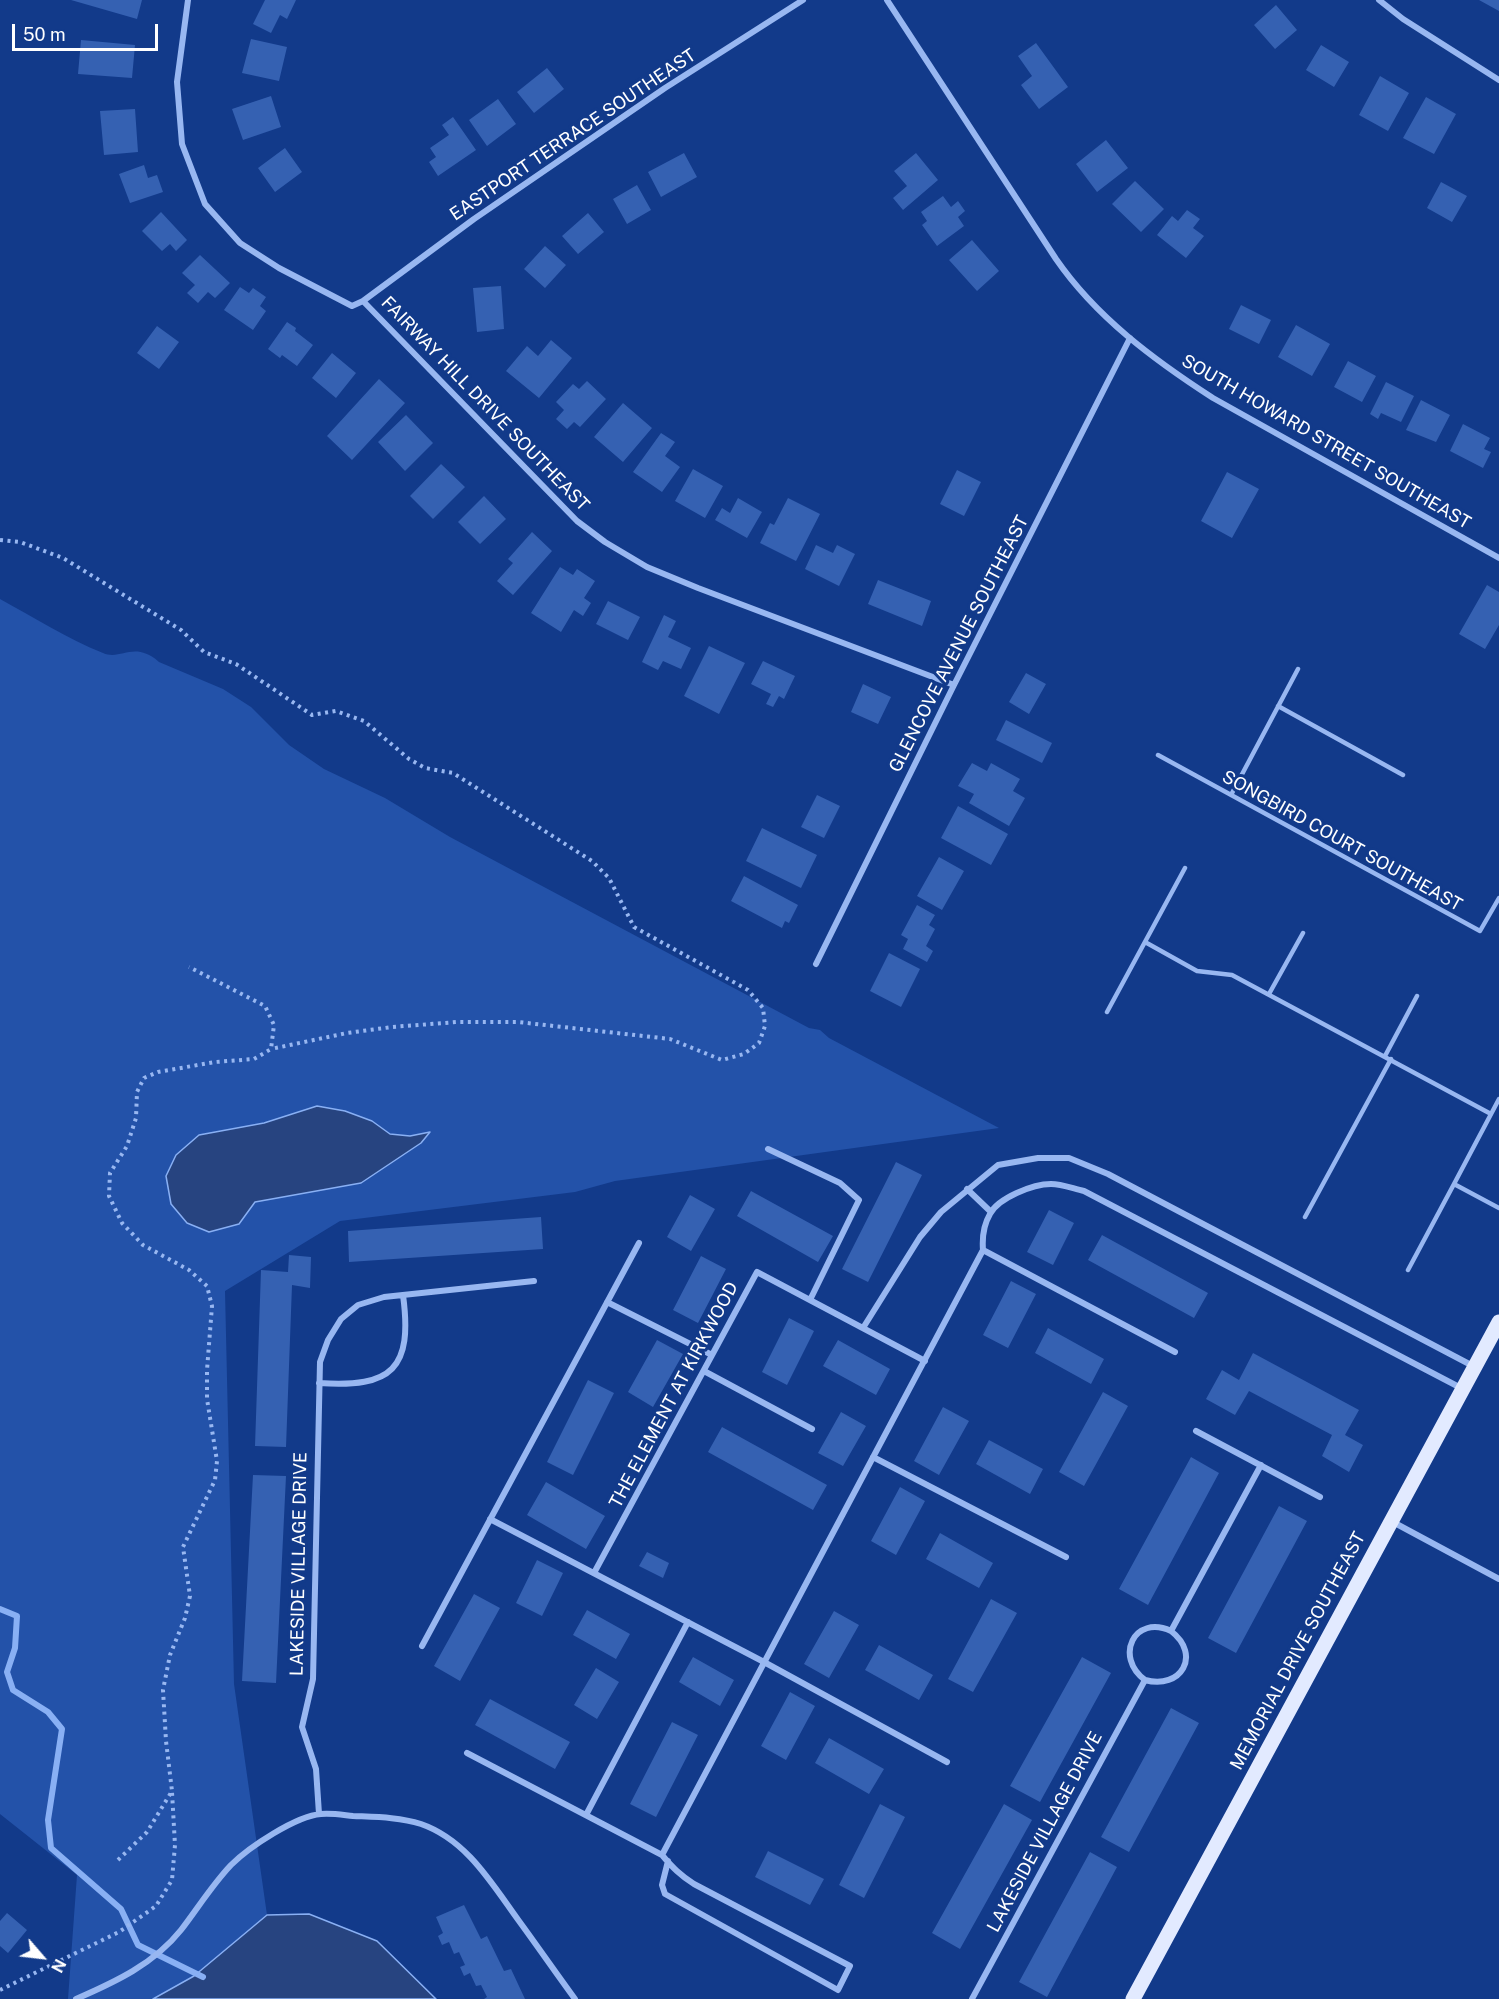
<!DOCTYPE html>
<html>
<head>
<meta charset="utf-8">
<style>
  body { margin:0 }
  #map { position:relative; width:1499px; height:1999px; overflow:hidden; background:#123a8a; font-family:"Public Sans",sans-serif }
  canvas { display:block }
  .north { position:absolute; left:12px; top:1927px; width:60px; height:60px; -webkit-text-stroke:4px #123a8a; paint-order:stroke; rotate:118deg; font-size:16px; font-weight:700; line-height:24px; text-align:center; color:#fff }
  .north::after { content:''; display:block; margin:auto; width:21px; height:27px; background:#fff; clip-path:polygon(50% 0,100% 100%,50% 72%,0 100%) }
  .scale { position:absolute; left:12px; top:24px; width:146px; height:27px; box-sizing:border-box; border:3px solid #fff; border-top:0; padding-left:8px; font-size:18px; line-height:21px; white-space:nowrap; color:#fff; -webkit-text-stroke:4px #123a8a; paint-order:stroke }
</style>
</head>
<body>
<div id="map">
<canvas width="1499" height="1999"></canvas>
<div class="north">N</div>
<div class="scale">50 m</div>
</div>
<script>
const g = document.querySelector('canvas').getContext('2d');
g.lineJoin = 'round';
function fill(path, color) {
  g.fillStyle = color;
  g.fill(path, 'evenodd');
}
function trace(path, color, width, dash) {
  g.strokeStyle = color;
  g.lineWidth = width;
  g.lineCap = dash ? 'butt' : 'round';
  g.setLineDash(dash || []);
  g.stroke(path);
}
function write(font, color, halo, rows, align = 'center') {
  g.font = font + ' "Public Sans",sans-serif';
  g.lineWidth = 6;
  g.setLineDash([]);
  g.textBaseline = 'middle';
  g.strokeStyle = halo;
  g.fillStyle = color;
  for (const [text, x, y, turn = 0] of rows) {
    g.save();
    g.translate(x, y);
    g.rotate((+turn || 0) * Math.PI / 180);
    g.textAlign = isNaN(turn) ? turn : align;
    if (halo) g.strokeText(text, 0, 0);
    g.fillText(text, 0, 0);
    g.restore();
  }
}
const green = new Path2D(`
  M 0,599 C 33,617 68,639 103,653 C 121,661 134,640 159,662 L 223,689 L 251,707 L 289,745 L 324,769 L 385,798 L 450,837 L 809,1028 L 820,1030 L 829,1038 L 999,1128 L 615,1181 L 575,1192 L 340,1221 L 225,1291 L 234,1684 L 267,1915 L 194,1976 L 153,1999 L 68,1999 L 77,1875 L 0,1814 Z`);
const water = new Path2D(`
  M 317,1106 L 345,1111 L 372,1121 L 390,1134 L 410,1136 L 430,1132 L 421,1143 L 361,1183 L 255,1202 L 239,1224 L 209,1232 L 187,1223 L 171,1204 L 166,1176 L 176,1155 L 199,1135 L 264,1123 Z
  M 309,1914 L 377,1941 L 436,1999 L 153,1999 L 194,1976 L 267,1915 Z`);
const stream = new Path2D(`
  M 0,1609 L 17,1616 L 15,1648 L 7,1672 L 13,1690 L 48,1712 L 62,1729 L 48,1820 L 51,1848 L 121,1909 L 138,1945 L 203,1977`);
const building = new Path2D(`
  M 71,0 L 142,0 L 137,19 Z
  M 265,0 L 296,0 L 287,19 L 280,15 L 271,33 L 253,24 Z
  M 1479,0 L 1499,0 L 1499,11 Z
  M 1276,5 L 1297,30 L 1275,49 L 1254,25 Z
  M 251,39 L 287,47 L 279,81 L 242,73 Z
  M 81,40 L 135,45 L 132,78 L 78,74 Z
  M 1036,43 L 1068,87 L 1039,109 L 1021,85 L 1032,76 L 1018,56 Z
  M 1321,45 L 1349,62 L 1334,87 L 1306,70 Z
  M 547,68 L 564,89 L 534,113 L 517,92 Z
  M 1380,76 L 1409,93 L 1388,131 L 1359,115 Z
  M 271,96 L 281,127 L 243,140 L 232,109 Z
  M 1426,97 L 1456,114 L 1434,154 L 1403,138 Z
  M 498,99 L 516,124 L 487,146 L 469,120 Z
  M 135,109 L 138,152 L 104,155 L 100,111 Z
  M 453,117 L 476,150 L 438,176 L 429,162 L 436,157 L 430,148 L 449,135 L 442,125 Z
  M 1106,140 L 1128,168 L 1097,192 L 1076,164 Z
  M 285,148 L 302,172 L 275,192 L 258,168 Z
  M 684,153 L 697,177 L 661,197 L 648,172 Z
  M 916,153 L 938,180 L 903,210 L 893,198 L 907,186 L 894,171 Z
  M 144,165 L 148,178 L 157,175 L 163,192 L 130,203 L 119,174 Z
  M 1135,181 L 1164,209 L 1141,232 L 1112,204 Z
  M 1441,182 L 1467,196 L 1452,222 L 1427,208 Z
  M 637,185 L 651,210 L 627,224 L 613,199 Z
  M 943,196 L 951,207 L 958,201 L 965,211 L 958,217 L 964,226 L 937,246 L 922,225 L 927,221 L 921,212 Z
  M 1187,210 L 1200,219 L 1193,228 L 1204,236 L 1186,258 L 1157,235 L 1172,216 L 1178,221 Z
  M 161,212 L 187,240 L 176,251 L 170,244 L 162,251 L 142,231 Z
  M 588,213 L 604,232 L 578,254 L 562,236 Z
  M 972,240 L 999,271 L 977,291 L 949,260 Z
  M 545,246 L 566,265 L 545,288 L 524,269 Z
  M 200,255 L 230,283 L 215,298 L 208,292 L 198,303 L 187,293 L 195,285 L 182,273 Z
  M 501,286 L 504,329 L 477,332 L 473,288 Z
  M 240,287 L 249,293 L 253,288 L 266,297 L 260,306 L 266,311 L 253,330 L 224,310 Z
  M 1241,305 L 1271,320 L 1259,344 L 1229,329 Z
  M 287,322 L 296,328 L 295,331 L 313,345 L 297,366 L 282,355 L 280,358 L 268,349 Z
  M 1296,325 L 1330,344 L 1312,376 L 1278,357 Z
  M 157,326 L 179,342 L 159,369 L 137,353 Z
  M 551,340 L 572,358 L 539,398 L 506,371 L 527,346 L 538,356 Z
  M 332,353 L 356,373 L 336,398 L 312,378 Z
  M 1348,361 L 1376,376 L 1362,402 L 1334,387 Z
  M 379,379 L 405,403 L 352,460 L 327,436 Z
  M 587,381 L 606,399 L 580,427 L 574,422 L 567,429 L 556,419 L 564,410 L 556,402 L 573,384 L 579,389 Z
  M 1386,382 L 1414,396 L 1401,422 L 1381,413 L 1378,419 L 1370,414 Z
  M 1421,400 L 1450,415 L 1436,442 L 1406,430 Z
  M 623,403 L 652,428 L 623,462 L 594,437 Z
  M 406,415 L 433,443 L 405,471 L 378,442 Z
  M 1463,424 L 1490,438 L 1484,449 L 1491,452 L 1483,468 L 1450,451 Z
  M 661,433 L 675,442 L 665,456 L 680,467 L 662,492 L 633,472 Z
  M 441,464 L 465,487 L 433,519 L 410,496 Z
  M 693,469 L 723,486 L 705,518 L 675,501 Z
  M 957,470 L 981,482 L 964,516 L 940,504 Z
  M 1227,472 L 1259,489 L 1232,538 L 1201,521 Z
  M 484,496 L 506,519 L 480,544 L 458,522 Z
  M 738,498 L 762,512 L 747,538 L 715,520 L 722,508 L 730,513 Z
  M 788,498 L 820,514 L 796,561 L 760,543 L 770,523 L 774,525 Z
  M 532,532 L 552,551 L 513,595 L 497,581 L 513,563 L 508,559 Z
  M 816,545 L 833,553 L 837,545 L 855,554 L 839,586 L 805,569 Z
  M 560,567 L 573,575 L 577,569 L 595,581 L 584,598 L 591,603 L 583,616 L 574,610 L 561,632 L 531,613 Z
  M 878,580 L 931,601 L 922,626 L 868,604 Z
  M 1487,585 L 1499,592 L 1499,625 L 1485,649 L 1459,634 Z
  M 608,601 L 640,617 L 628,640 L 596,624 Z
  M 664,615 L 676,621 L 668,637 L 691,648 L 681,669 L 663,661 L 658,670 L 642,662 Z
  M 709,646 L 745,663 L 719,714 L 684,696 Z
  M 763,661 L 795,676 L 784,699 L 779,696 L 773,707 L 766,704 L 771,694 L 751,684 Z
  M 1026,673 L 1046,684 L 1029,714 L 1009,702 Z
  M 863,684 L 891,697 L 878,724 L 851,712 Z
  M 1006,720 L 1052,743 L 1042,763 L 996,740 Z
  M 972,763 L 987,771 L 991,763 L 1020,779 L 1013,791 L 1025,798 L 1009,826 L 969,803 L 974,794 L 958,786 Z
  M 817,795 L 840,806 L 824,838 L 801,827 Z
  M 958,806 L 1008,834 L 991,865 L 941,838 Z
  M 762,828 L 817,855 L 801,888 L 746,861 Z
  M 939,857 L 964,871 L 942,910 L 917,896 Z
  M 744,876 L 798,905 L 789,923 L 785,921 L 782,928 L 731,901 Z
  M 917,905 L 935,915 L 929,925 L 935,929 L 926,946 L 933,951 L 927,962 L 903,949 L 908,939 L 901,935 Z
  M 889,953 L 920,969 L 901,1007 L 870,991 Z
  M 896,1162 L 922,1175 L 868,1282 L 842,1269 Z
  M 751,1191 L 833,1236 L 818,1262 L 737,1216 Z
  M 690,1195 L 715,1209 L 691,1251 L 667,1237 Z
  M 1049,1210 L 1074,1223 L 1053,1265 L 1027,1252 Z
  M 541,1217 L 543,1249 L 349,1262 L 348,1231 Z
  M 1102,1235 L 1208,1293 L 1194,1318 L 1088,1260 Z
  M 289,1255 L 311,1257 L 310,1288 L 292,1285 L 286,1447 L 255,1446 L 261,1270 L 288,1272 Z
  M 701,1256 L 726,1269 L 698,1323 L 673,1310 Z
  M 1011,1281 L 1036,1294 L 1008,1348 L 983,1335 Z
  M 789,1318 L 814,1331 L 787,1385 L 762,1372 Z
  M 1048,1328 L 1104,1359 L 1091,1384 L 1035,1353 Z
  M 657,1340 L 683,1354 L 653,1407 L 628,1392 Z
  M 838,1340 L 890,1369 L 876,1395 L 823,1366 Z
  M 1253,1353 L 1359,1410 L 1345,1435 L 1363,1445 L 1349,1472 L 1322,1456 L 1332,1435 L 1249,1391 L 1235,1415 L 1206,1399 L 1222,1370 L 1239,1380 Z
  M 588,1380 L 614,1393 L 573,1475 L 547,1462 Z
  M 1103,1392 L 1128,1406 L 1084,1486 L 1059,1472 Z
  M 943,1407 L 969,1421 L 939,1475 L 914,1461 Z
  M 841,1412 L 866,1426 L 843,1466 L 818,1453 Z
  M 722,1427 L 827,1485 L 813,1510 L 708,1452 Z
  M 989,1440 L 1043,1469 L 1030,1494 L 976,1464 Z
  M 1191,1457 L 1219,1473 L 1148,1605 L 1119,1589 Z
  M 253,1475 L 286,1476 L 276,1683 L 242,1681 Z
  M 546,1482 L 605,1516 L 586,1549 L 527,1515 Z
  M 900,1487 L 925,1501 L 896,1555 L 871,1541 Z
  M 1279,1506 L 1307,1521 L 1236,1653 L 1208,1638 Z
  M 940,1533 L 993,1563 L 979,1588 L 926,1559 Z
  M 647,1552 L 669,1563 L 663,1578 L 639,1566 Z
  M 537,1560 L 563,1573 L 542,1616 L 516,1603 Z
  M 474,1594 L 500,1608 L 460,1681 L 434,1666 Z
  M 991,1599 L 1017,1613 L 973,1692 L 948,1679 Z
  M 587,1610 L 630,1634 L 616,1659 L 573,1635 Z
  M 834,1611 L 859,1625 L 829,1678 L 804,1664 Z
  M 879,1645 L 933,1675 L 919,1700 L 865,1670 Z
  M 693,1657 L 734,1680 L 720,1706 L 679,1682 Z
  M 1082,1657 L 1111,1673 L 1040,1802 L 1010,1786 Z
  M 596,1668 L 619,1682 L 597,1719 L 574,1705 Z
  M 790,1692 L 815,1706 L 786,1760 L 761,1746 Z
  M 490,1699 L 570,1742 L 555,1769 L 475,1725 Z
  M 1171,1708 L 1199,1723 L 1129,1852 L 1101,1837 Z
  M 672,1722 L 698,1735 L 656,1817 L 630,1804 Z
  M 829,1738 L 884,1769 L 869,1794 L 815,1763 Z
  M 880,1804 L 905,1817 L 864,1898 L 839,1885 Z
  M 1004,1804 L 1032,1820 L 960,1949 L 932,1933 Z
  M 768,1851 L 824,1879 L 810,1905 L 755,1877 Z
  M 1090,1852 L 1117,1867 L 1047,1997 L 1019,1982 Z
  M 464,1905 L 481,1939 L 487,1936 L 504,1971 L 511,1969 L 525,1999 L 484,1999 L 487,1997 L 481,1985 L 476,1986 L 470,1973 L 464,1976 L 460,1967 L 465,1965 L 459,1952 L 454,1954 L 449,1942 L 442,1945 L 438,1936 L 443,1933 L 436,1917 Z
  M 7,1913 L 27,1930 L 8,1953 L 0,1946 L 0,1921 Z`);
const path = new Path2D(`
  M 0,540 L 20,542 L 63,558 L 181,630 L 204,652 L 236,664 L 312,715 L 336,711 L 364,721 L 409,759 L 425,768 L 453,773 L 592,861 L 609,878 L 634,927 L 748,990 L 763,1008 L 765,1026 L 759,1043 L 744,1054 L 722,1060 L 670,1039 L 518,1022 L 457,1022 L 392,1027 L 347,1033 L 271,1049
  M 118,1860 L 147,1832 L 172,1791 L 166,1741 L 163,1690 L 170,1655 L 185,1618 L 190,1596 L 183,1547 L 215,1480 L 217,1461 L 207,1399 L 207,1370 L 212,1306 L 207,1286 L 189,1270 L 143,1245 L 122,1223 L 109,1196 L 110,1173 L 127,1146 L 136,1118 L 137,1092 L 144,1078 L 158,1072 L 215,1062 L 254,1059 L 271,1049 L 274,1025 L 265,1006 L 189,967
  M 0,1990 L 119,1932 L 156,1906 L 172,1880 L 175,1845 L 172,1792`);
const service = new Path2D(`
  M 1278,706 L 1403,775
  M 1158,755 L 1480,931 L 1499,898
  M 1231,795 L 1298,669
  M 1145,942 L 1197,971 L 1232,975 L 1491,1114
  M 1269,994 L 1303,933
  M 1107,1012 L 1185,868
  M 1385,1056 L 1417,996
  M 1499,1099 L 1454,1184 L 1499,1208
  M 1305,1217 L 1391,1059
  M 1408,1270 L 1454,1184`);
const minor = new Path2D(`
  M 188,0 L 177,82 L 182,144 L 205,204 L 240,243 L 279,268 L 352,306 L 363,301 L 577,521 L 605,542 L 647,567 L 698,588 L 954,685
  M 887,0 L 1056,259 C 1096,317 1154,360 1213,398 L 1499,558
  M 1379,0 L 1403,19 L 1499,80
  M 363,301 L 474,219 L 665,88 L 803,0
  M 816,964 L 954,685 L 1130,338
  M 768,1149 L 840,1183 L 859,1200 L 810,1300
  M 967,1189 L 991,1212
  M 983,1250 L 1175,1352
  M 607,1302 L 712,1355
  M 863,1328 L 920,1237 L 941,1212 L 998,1165 L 1038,1158 L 1069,1158 L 1108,1174 L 1473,1366
  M 704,1371 L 812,1429
  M 319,1383 C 392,1388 413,1369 403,1295
  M 1196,1431 L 1320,1497
  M 873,1457 L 1066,1557
  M 490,1519 L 764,1662 L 947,1762
  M 1391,1521 L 1499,1579
  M 594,1573 L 757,1272 L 925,1361
  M 422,1646 L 639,1243
  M 1145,1680 C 1114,1657 1134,1614 1171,1631
  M 467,1753 L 662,1855 L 983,1250 C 982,1237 983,1226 990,1214 C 998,1198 1033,1184 1051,1184 C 1062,1184 1074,1189 1084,1191 L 1461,1388
  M 319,1814 L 316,1769 L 302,1727 L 313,1679 L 320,1362 L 328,1340 L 341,1319 L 358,1305 L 384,1297 L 534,1281
  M 586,1815 L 688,1622
  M 662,1855 C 673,1868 680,1875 694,1884 L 850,1966 L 838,1990 L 665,1894 L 662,1885 L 668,1861
  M 76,1999 C 115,1982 154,1964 181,1930 C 198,1908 212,1885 231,1865 C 249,1847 296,1816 321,1814 C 332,1813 343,1815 353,1816 C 375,1817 399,1817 421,1824 C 467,1840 492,1884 519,1921 C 538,1947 556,1973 575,1999
  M 972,1999 L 1145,1680 C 1181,1690 1202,1655 1171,1631 L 1261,1465`);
const primary = new Path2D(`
  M 1133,1999 L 1499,1322`);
const streetNames = [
  ["EASTPORT TERRACE SOUTHEAST",573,135,-34],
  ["FAIRWAY HILL DRIVE SOUTHEAST",485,404,46],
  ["SOUTH HOWARD STREET SOUTHEAST",1326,442,30],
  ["GLENCOVE AVENUE SOUTHEAST",959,644,-63],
  ["SONGBIRD COURT SOUTHEAST",1342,841,29],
  ["THE ELEMENT AT KIRKWOOD",674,1395,-62],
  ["LAKESIDE VILLAGE DRIVE",299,1564,-89],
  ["MEMORIAL DRIVE SOUTHEAST",1298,1651,-62],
  ["LAKESIDE VILLAGE DRIVE",1045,1832,-62]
];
fill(green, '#2352a9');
fill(water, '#274480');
trace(water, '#89b0f4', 1.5);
trace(stream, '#89b0f4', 6);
fill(building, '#3561b2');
trace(path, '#98b7f1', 4, [3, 4.5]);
trace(service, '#98b7f1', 4.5);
trace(minor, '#98b7f1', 6);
trace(primary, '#e2eaff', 15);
write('18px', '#fff', '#123a8a', streetNames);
</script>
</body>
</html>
